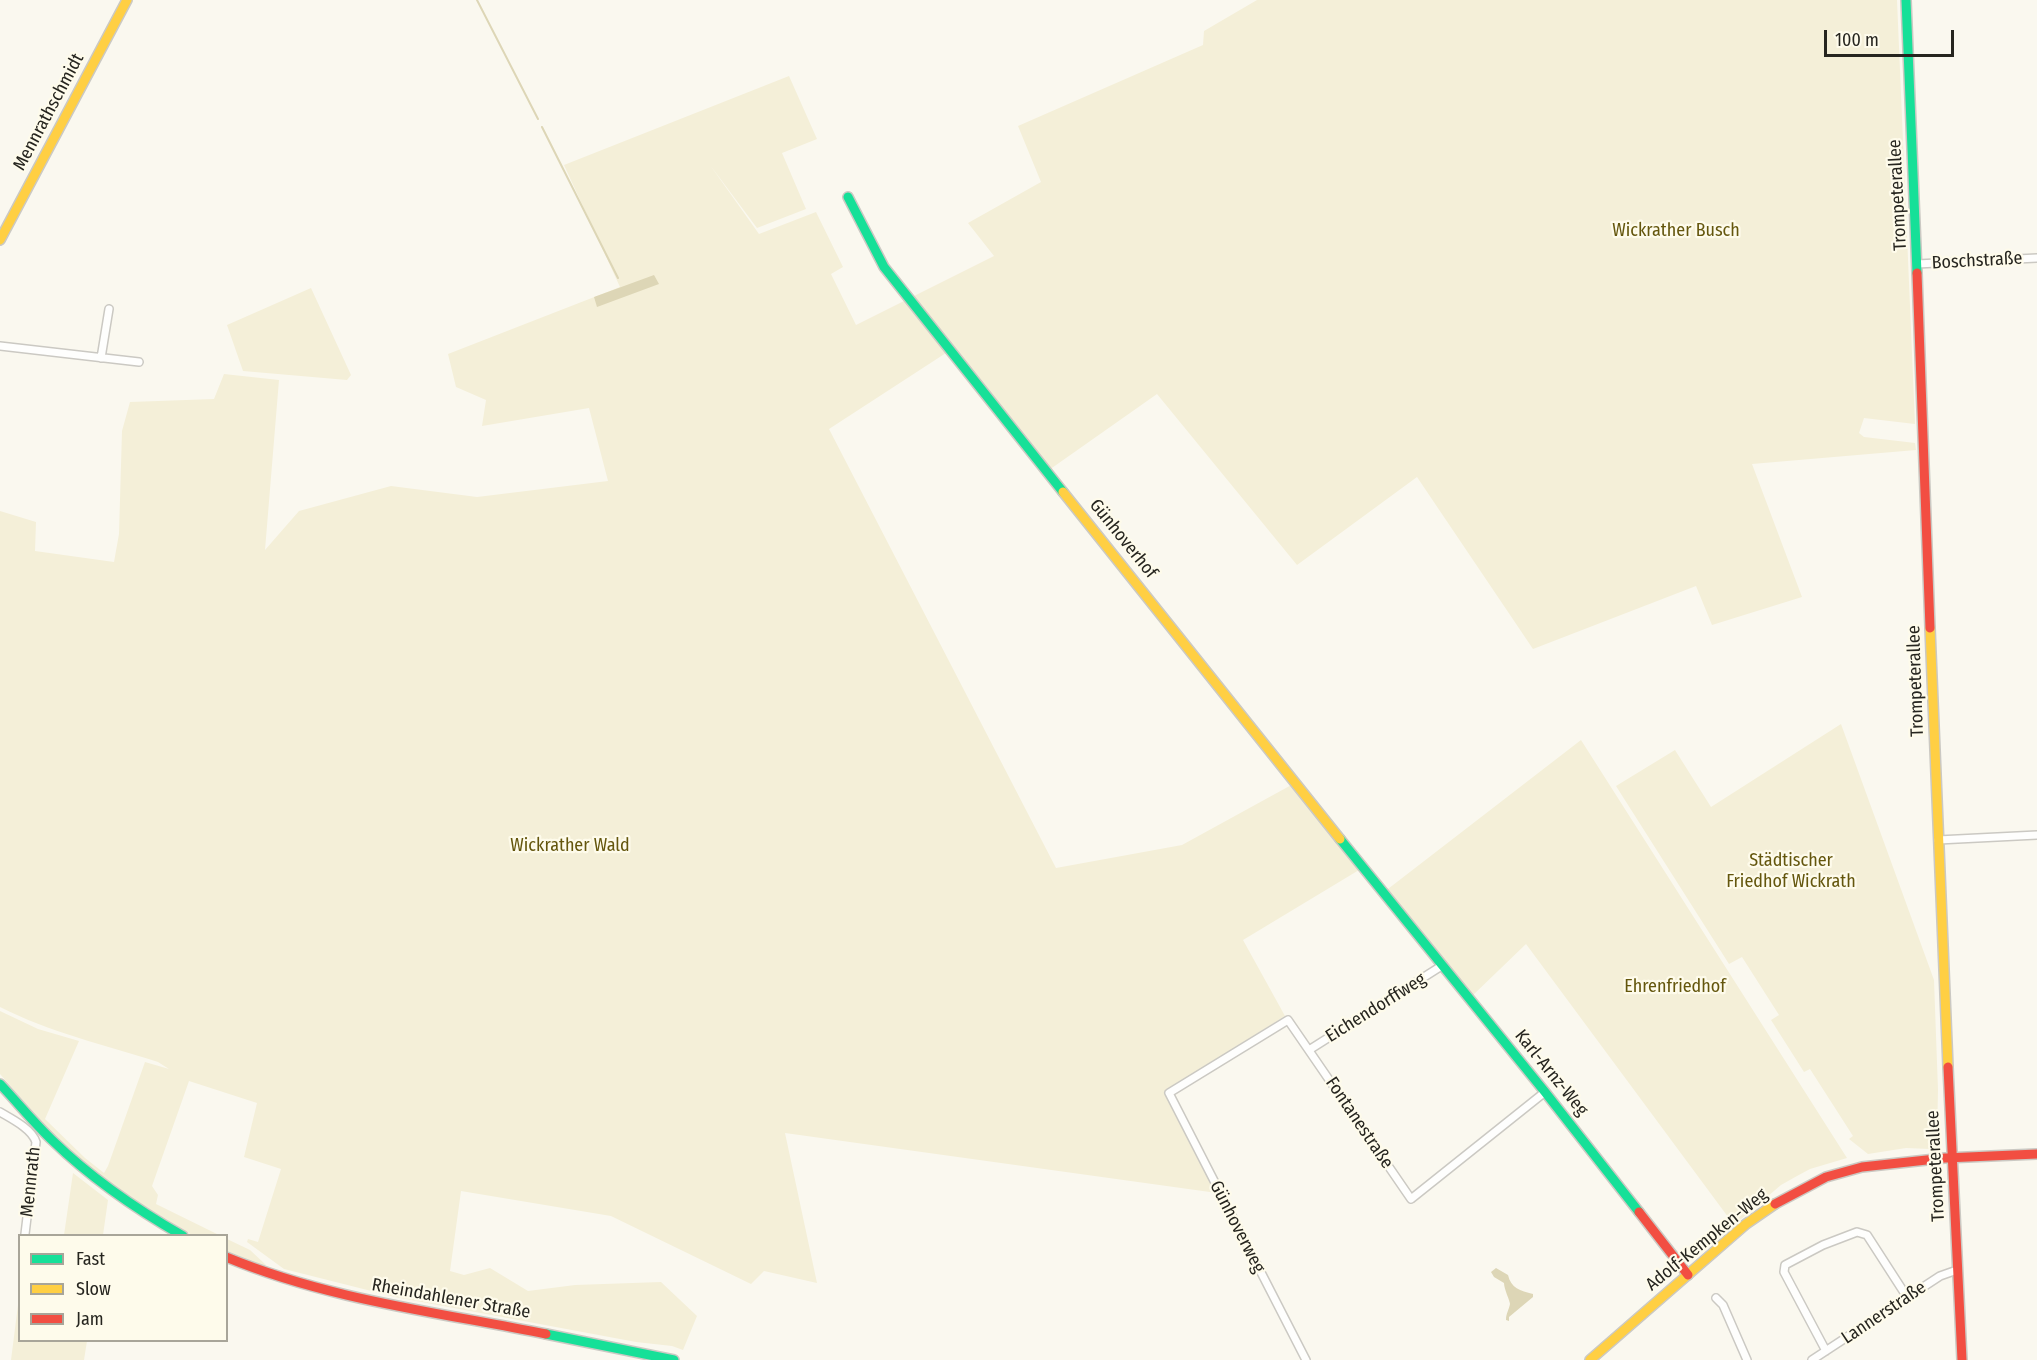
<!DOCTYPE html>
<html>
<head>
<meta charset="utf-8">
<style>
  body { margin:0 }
  #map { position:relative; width:2037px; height:1360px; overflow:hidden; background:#faf8ef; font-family:"Fira Sans Condensed",sans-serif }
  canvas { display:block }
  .legend { position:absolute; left:18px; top:1234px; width:210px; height:108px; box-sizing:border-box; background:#fefbeb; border:2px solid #a8a599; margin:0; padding:8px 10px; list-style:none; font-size:18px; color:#26251f }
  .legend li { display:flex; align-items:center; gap:12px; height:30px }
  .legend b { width:30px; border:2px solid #a8a599 }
  .scale { position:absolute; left:1824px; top:30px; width:130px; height:27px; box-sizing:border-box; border:3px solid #26251f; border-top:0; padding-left:8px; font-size:18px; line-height:21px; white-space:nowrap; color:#26251f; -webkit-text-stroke:4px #fefbeb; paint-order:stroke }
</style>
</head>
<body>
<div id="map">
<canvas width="2037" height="1360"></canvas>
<ul class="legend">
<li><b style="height:8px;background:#16e098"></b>Fast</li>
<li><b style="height:8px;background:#ffcf43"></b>Slow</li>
<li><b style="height:8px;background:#f24e42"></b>Jam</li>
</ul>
<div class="scale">100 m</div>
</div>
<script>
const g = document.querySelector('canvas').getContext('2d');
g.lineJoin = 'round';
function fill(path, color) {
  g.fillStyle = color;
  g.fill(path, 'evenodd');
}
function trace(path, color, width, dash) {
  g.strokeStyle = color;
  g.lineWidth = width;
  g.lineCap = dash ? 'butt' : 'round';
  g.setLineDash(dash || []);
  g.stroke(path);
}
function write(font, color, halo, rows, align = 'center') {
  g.font = font + ' "Fira Sans Condensed",sans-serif';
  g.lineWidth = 4.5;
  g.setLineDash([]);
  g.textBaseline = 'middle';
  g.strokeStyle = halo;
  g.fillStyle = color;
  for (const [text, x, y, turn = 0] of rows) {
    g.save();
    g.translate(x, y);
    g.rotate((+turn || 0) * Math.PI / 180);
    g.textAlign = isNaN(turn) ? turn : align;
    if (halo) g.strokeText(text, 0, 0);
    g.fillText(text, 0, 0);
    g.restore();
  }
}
const green = new Path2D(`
  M 1257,0 L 1897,0 L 1915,424 L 1864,418 L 1859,433 L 1864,437 L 1915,443 L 1916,450 L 1752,464 L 1802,597 L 1712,625 L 1696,586 L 1533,649 L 1417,477 L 1297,565 L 1157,394 L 1049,470 L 949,351 L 829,429 L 1056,868 L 1182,845 L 1295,783 L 1364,867 L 1243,940 L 1285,1016 L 1164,1092 L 1217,1193 L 785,1133 L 817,1283 L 764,1271 L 751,1284 L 611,1216 L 461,1191 L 450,1271 L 464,1275 L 490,1268 L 528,1291 L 575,1285 L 661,1282 L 697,1316 L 683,1350 L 672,1346 L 636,1342 L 395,1297 L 284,1269 L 247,1242 L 248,1239 L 258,1242 L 281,1169 L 244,1157 L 257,1103 L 189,1081 L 152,1186 L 158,1195 L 156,1204 L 219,1235 L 192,1235 L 113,1187 L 52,1134 L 0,1074 L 0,1011 L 38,1029 L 79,1041 L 45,1119 L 85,1158 L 104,1173 L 108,1166 L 145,1062 L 169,1069 L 158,1062 C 105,1045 49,1032 0,1007 L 0,511 L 36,522 L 35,551 L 114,562 L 119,534 L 122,431 L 130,402 L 214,399 L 224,374 L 279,380 L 265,550 L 299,511 L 391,486 L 477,497 L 608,481 L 589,408 L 482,426 L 486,400 L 456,387 L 448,354 L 620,287 L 564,165 L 789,76 L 817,139 L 782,153 L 806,209 L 757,228 L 710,165 L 759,234 L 816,212 L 843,267 L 831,274 L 856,325 L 994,256 L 968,223 L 1041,182 L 1018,126 L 1203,45 L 1204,31 Z
  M 311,288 L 351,375 L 347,380 L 243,371 L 227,325 Z
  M 1841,724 L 1934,980 L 1938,1090 L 1937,1138 L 1935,1145 L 1930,1149 L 1906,1148 L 1868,1154 L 1849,1139 L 1853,1136 L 1810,1069 L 1804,1072 L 1771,1020 L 1779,1015 L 1742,957 L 1729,964 L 1616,786 L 1675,750 L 1711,807 Z
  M 1581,740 L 1847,1158 L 1810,1169 L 1797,1176 L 1781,1185 L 1734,1225 L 1526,944 L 1471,997 L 1384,892 Z
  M 73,1173 L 108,1200 L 103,1235 L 64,1235 Z
  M 227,1239 L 250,1250 L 266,1265 L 263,1266 L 227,1252 Z
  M 18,1305 L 19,1305 L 20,1340 L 87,1341 L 84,1360 L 11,1360 Z`);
const water = new Path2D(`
  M 654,275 L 659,284 L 597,307 L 594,297 Z
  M 1496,1268 L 1508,1275 C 1511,1288 1520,1291 1533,1294 L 1533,1297 L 1509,1317 L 1509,1321 L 1506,1320 C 1506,1313 1509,1310 1510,1304 C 1510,1301 1504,1289 1504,1283 L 1494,1277 L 1491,1272 Z`);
const stream = new Path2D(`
  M 477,0 L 538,119
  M 542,127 L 618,278`);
const street = new Path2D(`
  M 1917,264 L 2037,258
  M 0,346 L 139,362
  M 101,358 L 109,309
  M 1938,840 L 2037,835
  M 1309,1050 L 1443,965
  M 0,1112 C 12,1119 32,1129 36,1142 L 25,1234
  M 1716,1298 L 1723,1305 L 1747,1360
  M 1826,1351 L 1784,1272 L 1785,1265 L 1823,1245 L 1857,1232 L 1867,1235 L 1907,1297
  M 1306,1360 L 1169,1093 L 1288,1020 L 1411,1199 L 1545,1092
  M 1812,1360 L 1940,1276 L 1957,1270`);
const fast = new Path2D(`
  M 1906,0 L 1917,273
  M 848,197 L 884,267 L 1063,492
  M 1340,839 L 1545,1092 L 1639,1212
  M 0,1084 C 18,1103 34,1123 53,1141 C 92,1179 136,1209 183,1236
  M 546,1334 L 674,1360`);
const slow = new Path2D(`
  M 0,240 L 127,0
  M 1063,492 L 1340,839
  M 1930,628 L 1948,1067
  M 1590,1360 L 1746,1224 L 1775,1204`);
const jam = new Path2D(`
  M 1917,273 L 1930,628
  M 1948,1067 L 1962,1360
  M 1775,1204 L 1826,1177 L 1862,1167 L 1945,1158 L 2037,1154
  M 1639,1212 L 1688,1275
  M 226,1257 C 330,1300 437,1312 546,1334`);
const streetNames = [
  ["Mennrathschmidt",49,112,-62],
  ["Trompeterallee",1898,195,-93],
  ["Boschstraße",1977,261,-3],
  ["Günhoverhof",1123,539,51],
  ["Trompeterallee",1916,681,-92],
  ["Eichendorffweg",1376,1008,-32],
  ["Karl-Arnz-Weg",1551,1073,51],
  ["Fontanestraße",1359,1123,56],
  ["Trompeterallee",1936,1166,-93],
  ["Mennrath",31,1182,-84],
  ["Günhoverweg",1237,1227,63],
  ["Adolf-Kempken-Weg",1707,1240,-39],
  ["Rheindahlener Straße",451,1299,10],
  ["Lannerstraße",1884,1313,-34]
];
const parkNames = [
  ["Wickrather Busch",1676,231],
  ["Wickrather Wald",570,846],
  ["Städtischer",1791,861],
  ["Friedhof Wickrath",1791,882],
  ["Ehrenfriedhof",1675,987]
];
fill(green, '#f4efd8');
fill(water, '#ddd6b6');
trace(stream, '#ddd6b6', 2);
trace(street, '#cbc9c3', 10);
trace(fast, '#cbc9c3', 12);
trace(slow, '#cbc9c3', 12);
trace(jam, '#cbc9c3', 12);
trace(street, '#fefefd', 7);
trace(fast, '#16e098', 9);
trace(slow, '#ffcf43', 9);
trace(jam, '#f24e42', 9);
write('18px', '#26251f', '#fefbeb', streetNames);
write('18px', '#64560d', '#fefbeb', parkNames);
</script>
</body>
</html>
